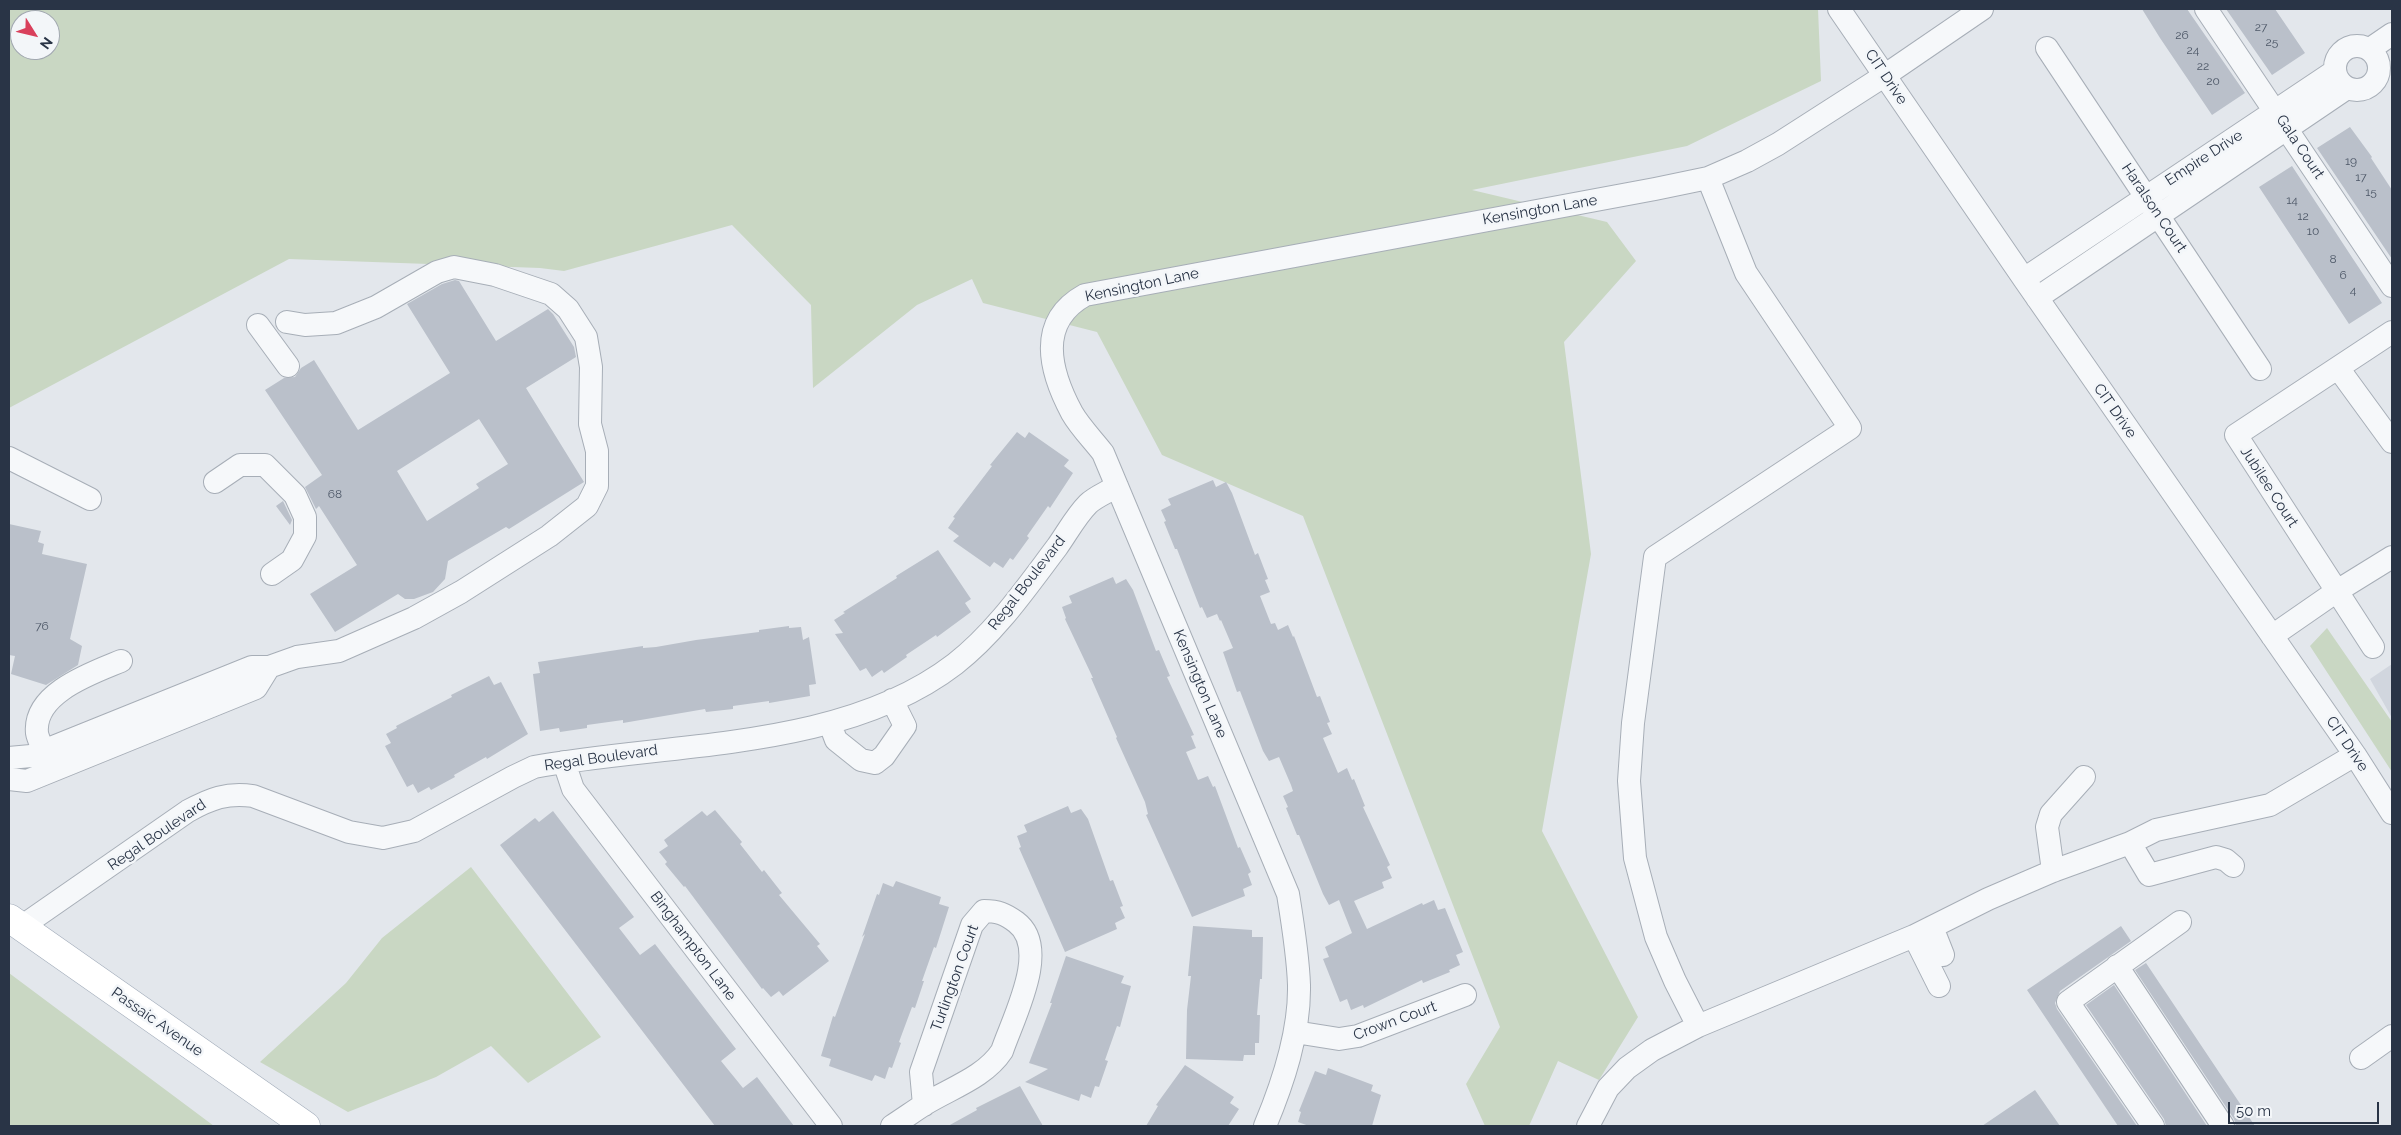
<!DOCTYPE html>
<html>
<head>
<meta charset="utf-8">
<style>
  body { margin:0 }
  #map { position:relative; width:2401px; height:1135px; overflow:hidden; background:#e3e7ec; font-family:Raleway,sans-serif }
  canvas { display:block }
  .frame { position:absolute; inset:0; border:10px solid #293446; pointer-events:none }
  .north { position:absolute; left:10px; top:10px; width:50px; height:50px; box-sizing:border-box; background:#f3f6f9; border:1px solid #a2a8b1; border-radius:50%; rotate:126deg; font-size:14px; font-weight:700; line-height:20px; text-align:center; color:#293446 }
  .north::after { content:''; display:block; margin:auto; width:18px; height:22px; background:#d9405c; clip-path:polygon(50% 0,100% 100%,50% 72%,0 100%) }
  .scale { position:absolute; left:2228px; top:1102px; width:151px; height:22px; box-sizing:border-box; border:2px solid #293446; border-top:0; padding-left:6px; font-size:15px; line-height:18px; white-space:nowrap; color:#293446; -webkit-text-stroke:4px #f3f6f9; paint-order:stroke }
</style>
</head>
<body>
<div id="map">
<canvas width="2401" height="1135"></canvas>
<div class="frame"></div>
<div class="north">N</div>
<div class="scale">50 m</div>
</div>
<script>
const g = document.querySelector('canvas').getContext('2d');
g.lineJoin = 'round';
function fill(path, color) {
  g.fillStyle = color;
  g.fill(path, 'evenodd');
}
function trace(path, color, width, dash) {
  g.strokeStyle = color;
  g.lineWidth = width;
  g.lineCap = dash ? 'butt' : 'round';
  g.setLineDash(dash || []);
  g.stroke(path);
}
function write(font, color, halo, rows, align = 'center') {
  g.font = font + ' Raleway,sans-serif';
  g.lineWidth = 5;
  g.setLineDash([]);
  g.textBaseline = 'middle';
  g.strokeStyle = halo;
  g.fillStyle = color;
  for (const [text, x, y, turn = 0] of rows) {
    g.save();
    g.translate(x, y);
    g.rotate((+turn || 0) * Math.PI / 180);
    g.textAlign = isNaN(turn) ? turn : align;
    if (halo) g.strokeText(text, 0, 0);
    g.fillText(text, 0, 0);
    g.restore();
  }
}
const built = new Path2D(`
  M 2392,664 L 2392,718 L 2370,679 Z`);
const green = new Path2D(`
  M 9,9 L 1818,9 L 1821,81 L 1687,146 L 1472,190 L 1607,222 L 1636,261 L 1564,342 L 1591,554 L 1542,831 L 1638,1017 L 1599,1080 L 1558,1061 L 1529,1126 L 1485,1126 L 1466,1084 L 1500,1027 L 1303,516 L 1162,455 L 1097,332 L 983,303 L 972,279 L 917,305 L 813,388 L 811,305 L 732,225 L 564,271 L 540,268 L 289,259 L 9,408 ZM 20,20 L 50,20 L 50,50 L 20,50 Z
  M 2327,628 L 2392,722 L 2392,772 L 2310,646 Z
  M 471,867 L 601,1037 L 528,1083 L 491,1046 L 436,1077 L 348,1112 L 260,1062 L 346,983 L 382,938 Z
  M 9,973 L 214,1126 L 9,1126 Z`);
const building = new Path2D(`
  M 2142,9 L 2187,9 L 2245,93 L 2212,115 L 2160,38 Z
  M 2226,9 L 2275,9 L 2305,53 L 2272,75 Z
  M 2350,127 L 2372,157 L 2371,158 L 2392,190 L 2392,259 L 2317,148 Z
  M 2292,166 L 2382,303 L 2349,324 L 2259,187 Z
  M 455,280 L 459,281 L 496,341 L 548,309 L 553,314 L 574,347 L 576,357 L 526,388 L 584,482 L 509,529 L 506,527 L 448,561 L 445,579 L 433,592 L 414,599 L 405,599 L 398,594 L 335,632 L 310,594 L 357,565 L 319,506 L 316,509 L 305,487 L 322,475 L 265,390 L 284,378 L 295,377 L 301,368 L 314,360 L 358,430 L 450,373 L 407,304 L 442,284 ZM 479,419 L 508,464 L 476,484 L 479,488 L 427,521 L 397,471 Z
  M 1017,432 L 1025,438 L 1029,432 L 1069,460 L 1064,466 L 1073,473 L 1050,508 L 1048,506 L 1027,536 L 1029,538 L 1013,560 L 1010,558 L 1003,568 L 994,562 L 990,567 L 953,541 L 959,536 L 948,528 L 955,518 L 953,517 L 992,466 L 990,465 Z
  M 1213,480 L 1216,487 L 1226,482 L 1232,493 L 1255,555 L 1258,553 L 1268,579 L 1265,580 L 1270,592 L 1260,596 L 1271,624 L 1275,623 L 1278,630 L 1288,625 L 1293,637 L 1294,636 L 1317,697 L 1320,696 L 1330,722 L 1327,723 L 1332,734 L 1323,738 L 1338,773 L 1347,768 L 1352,780 L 1354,779 L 1365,806 L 1363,807 L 1390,865 L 1387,867 L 1392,878 L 1382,882 L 1384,888 L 1354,901 L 1367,929 L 1422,903 L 1423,905 L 1434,900 L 1438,910 L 1445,908 L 1463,952 L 1456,955 L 1460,965 L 1449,970 L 1450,972 L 1423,983 L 1422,980 L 1364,1008 L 1363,1005 L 1351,1010 L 1347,999 L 1340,1002 L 1323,959 L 1329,957 L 1325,947 L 1352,933 L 1339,900 L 1329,905 L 1323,894 L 1299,835 L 1297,835 L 1286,808 L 1288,807 L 1283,796 L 1293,791 L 1291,785 L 1279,757 L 1269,761 L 1263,751 L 1240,691 L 1237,692 L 1223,652 L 1233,648 L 1221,620 L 1220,621 L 1217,614 L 1207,618 L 1202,607 L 1200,608 L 1177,549 L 1175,549 L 1164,522 L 1166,521 L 1161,510 L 1171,505 L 1168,499 Z
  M 283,501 L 292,520 L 290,525 L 276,506 Z
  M 9,524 L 41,531 L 38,542 L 44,544 L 42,554 L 87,564 L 70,639 L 82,646 L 78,665 L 46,685 L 11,674 L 15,656 L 9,655 Z
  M 938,550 L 971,599 L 965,603 L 971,612 L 937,637 L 936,635 L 906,655 L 907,657 L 884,673 L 882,670 L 872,677 L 866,668 L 860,671 L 835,634 L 843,633 L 834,620 L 845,613 L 843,612 L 897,578 L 896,576 Z
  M 1113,577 L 1116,584 L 1126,579 L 1133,590 L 1156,651 L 1159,650 L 1170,676 L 1167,677 L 1194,735 L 1191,736 L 1196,748 L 1186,752 L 1198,780 L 1208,776 L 1213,787 L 1215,786 L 1238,848 L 1240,847 L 1251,872 L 1248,874 L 1252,885 L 1243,889 L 1245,896 L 1192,917 L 1146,815 L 1148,814 L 1145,802 L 1116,738 L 1117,737 L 1091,678 L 1093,678 L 1065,619 L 1066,618 L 1062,607 L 1072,603 L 1069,596 Z
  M 789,626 L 789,628 L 801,627 L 803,640 L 809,637 L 816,684 L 809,685 L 810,696 L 769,703 L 769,701 L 733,706 L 733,709 L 706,712 L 705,709 L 623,723 L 623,720 L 587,725 L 587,728 L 560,732 L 559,728 L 540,731 L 533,674 L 540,673 L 538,662 L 643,646 L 643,648 L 656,647 L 696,640 L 759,632 L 759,630 Z
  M 489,676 L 494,685 L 501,682 L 528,734 L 487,759 L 486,757 L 454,775 L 455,777 L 431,790 L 429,787 L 418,793 L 413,784 L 407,787 L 385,746 L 391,743 L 386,734 L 397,728 L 396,726 L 452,697 L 451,695 Z
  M 1068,806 L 1071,813 L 1081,809 L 1088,819 L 1110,881 L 1113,880 L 1123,906 L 1120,907 L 1125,918 L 1115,923 L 1117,929 L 1065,952 L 1019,848 L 1021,847 L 1017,836 L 1027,832 L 1024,825 Z
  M 715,810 L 742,842 L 740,844 L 762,872 L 764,870 L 782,893 L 779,895 L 820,944 L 817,946 L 829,961 L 783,996 L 779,991 L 771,997 L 763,988 L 762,989 L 685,886 L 684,887 L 665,864 L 667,862 L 659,852 L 668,846 L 664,840 L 702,811 L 707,816 Z
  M 553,811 L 634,917 L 619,928 L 640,955 L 655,944 L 736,1049 L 721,1061 L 743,1088 L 757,1077 L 794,1126 L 715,1126 L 500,845 L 535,818 L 539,822 Z
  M 896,881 L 941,897 L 939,904 L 949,907 L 936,948 L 934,947 L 922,981 L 924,981 L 915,1008 L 912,1007 L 899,1042 L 901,1043 L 892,1068 L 889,1067 L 885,1079 L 875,1075 L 872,1081 L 829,1066 L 831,1059 L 821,1056 L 833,1016 L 835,1017 L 865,934 L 862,937 L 877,894 L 879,895 L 883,883 L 893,887 Z
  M 1193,926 L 1252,930 L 1252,937 L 1263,937 L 1262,979 L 1260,979 L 1257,1015 L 1260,1015 L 1259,1043 L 1255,1043 L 1255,1055 L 1244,1055 L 1243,1061 L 1186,1059 L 1187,1010 L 1191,976 L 1188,976 Z
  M 2121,926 L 2131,941 L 2060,991 L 2055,1003 L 2057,1009 L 2137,1126 L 2118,1126 L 2027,990 Z
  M 1066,956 L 1124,976 L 1121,983 L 1131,986 L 1120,1027 L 1117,1026 L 1105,1060 L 1108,1061 L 1099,1087 L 1095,1086 L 1091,1098 L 1081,1094 L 1079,1101 L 1025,1082 L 1048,1069 L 1029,1063 L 1052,1003 L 1050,1003 Z
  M 2146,963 L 2255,1126 L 2236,1126 L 2234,1119 L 2135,970 Z
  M 2114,985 L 2207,1126 L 2166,1126 L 2164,1119 L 2086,1005 Z
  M 1185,1065 L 1234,1097 L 1230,1103 L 1239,1109 L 1228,1126 L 1146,1126 L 1158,1106 L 1156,1105 Z
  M 1328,1068 L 1373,1085 L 1371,1091 L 1381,1095 L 1372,1126 L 1309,1126 L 1298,1122 L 1301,1112 L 1299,1111 L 1315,1071 L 1326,1075 Z
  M 1020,1086 L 1043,1126 L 948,1126 L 977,1110 L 976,1108 Z
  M 2035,1090 L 2060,1126 L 1982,1126 Z`);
const minor = new Path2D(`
  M 1839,9 L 2024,279 L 2355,755 L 2392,813
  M 2206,9 L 2392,286
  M2335 68a22 22 0 1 1 44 0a22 22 0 1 1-44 0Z
  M 2047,48 L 2260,369
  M 2370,49 L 2392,34
  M 2024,279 L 2335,71
  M 2037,298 L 2347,88
  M 258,325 L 288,366
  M 2338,368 L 2392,442
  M 9,458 L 90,499
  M 215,482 L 240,465 L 265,465 L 295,495 L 305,517 L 305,536 L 292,560 L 272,574
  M 2272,636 L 2337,591 L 2392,557
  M 2373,647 L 2236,435 L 2392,332
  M 269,667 L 297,657 L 339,651 L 414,618 L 461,592 L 549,536 L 587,506 L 597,486 L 597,451 L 590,424 L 591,367 L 586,337 L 568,309 L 551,294 L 495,275 L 454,267 L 437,272 L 376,307 L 336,323 L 305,325 L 287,322
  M 830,724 L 836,740 L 861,760 L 875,763 L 884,756 L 905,726 L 892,700
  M 44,752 C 42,746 38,739 37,733 C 33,693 92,673 121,661
  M 9,758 L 31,756 L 252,667 L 269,667 L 256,688 L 27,781 L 9,779
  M 564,762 L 573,789 L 831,1126
  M 2130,843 L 2149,875 L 2216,857 L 2226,860 L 2233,866
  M 2053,871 L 2047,827 L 2051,814 L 2084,777
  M 21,927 L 188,811 C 210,799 227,792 253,796 L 349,832 L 383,838 L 414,831 L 513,777 L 534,767 C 669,742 842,751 955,664 C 996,632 1026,588 1057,547 C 1067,533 1076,516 1088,504 C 1095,497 1108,492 1117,486
  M 1932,927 L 1943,955
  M 1914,936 L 1939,986
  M 2117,966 L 2223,1126
  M 1698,1026 L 1675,981 L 1656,937 L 1635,858 L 1629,781 L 1633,723 L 1655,557 L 1850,428 L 1746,273 L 1708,178
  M 1295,1032 L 1339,1039 L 1358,1036 L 1465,995
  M 2361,1058 L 2392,1036
  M 892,1126 C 903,1119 914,1111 925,1104 C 951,1088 985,1077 1002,1051 C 1013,1018 1051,948 1016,922 C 1005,914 998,911 984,911 L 972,925 L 921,1072 L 924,1105
  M 1265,1126 C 1283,1083 1300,1033 1299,985 C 1298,955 1293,925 1288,894 L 1103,453 C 1093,440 1080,427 1072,413 C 1050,372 1036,322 1085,295 L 1655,189 L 1708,178 L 1747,161 L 1778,144 L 1884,76 L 1982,9
  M 1588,1126 L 1608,1088 L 1627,1068 L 1652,1050 L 1698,1026 L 1914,936 L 1988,899 L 2053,871 L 2130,843 L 2156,830 L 2270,805 L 2355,755
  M 2153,1126 L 2068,1002 L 2180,922`);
const major = new Path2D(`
  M 9,918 L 306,1126`);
const numberNames = [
  ["27",2261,27],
  ["26",2182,35],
  ["25",2272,42],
  ["24",2193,50],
  ["22",2203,66],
  ["20",2213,81],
  ["19",2351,161],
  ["17",2361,177],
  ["15",2371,192],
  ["14",2292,200],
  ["12",2303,216],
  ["10",2313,231],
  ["8",2333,259],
  ["6",2343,275],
  ["4",2353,290],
  ["68",335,494],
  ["76",42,626]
];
const streetNames = [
  ["CIT Drive",1886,77,56],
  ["Gala Court",2300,147,56],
  ["Empire Drive",2204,158,-33],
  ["Haralson Court",2154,208,56],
  ["Kensington Lane",1540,210,-10],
  ["Kensington Lane",1142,285,-12],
  ["CIT Drive",2115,411,55],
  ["Jubilee Court",2269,487,57],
  ["Regal Boulevard",1027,583,-52],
  ["Kensington Lane",1200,684,67],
  ["CIT Drive",2347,744,56],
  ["Regal Boulevard",601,758,-8],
  ["Regal Boulevard",157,835,-34],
  ["Binghampton Lane",693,946,53],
  ["Turlington Court",955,978,-70],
  ["Crown Court",1395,1021,-20],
  ["Passaic Avenue",157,1022,35]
];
fill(built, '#d1d6de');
fill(green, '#c9d7c3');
fill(building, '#bac0ca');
trace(minor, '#a7aeb7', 24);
trace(major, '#a1abb9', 29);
trace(minor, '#f6f8fa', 22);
trace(major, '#fff', 28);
write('12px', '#4d5767', null, numberNames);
write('15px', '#293446', '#f3f6f9', streetNames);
</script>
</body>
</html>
